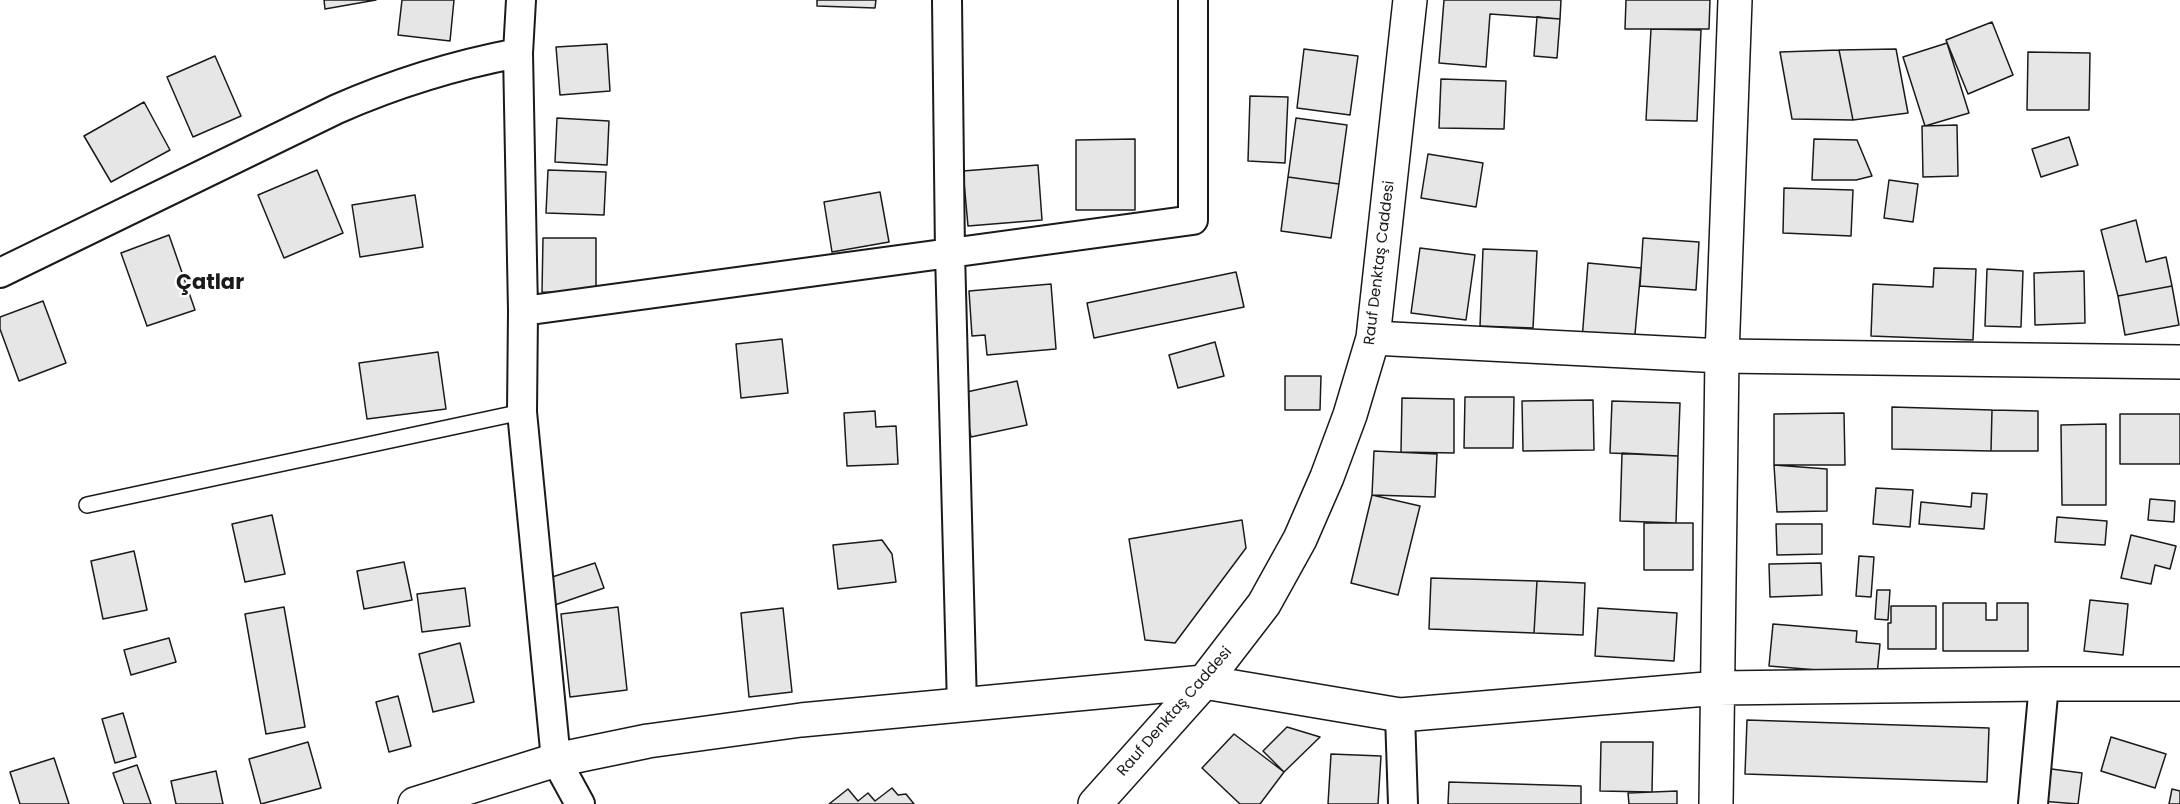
<!DOCTYPE html>
<html>
<head>
<meta charset="utf-8">
<style>
  body { margin:0 }
  canvas { display:block; background:#fff }
</style>
</head>
<body>
<canvas width="2180" height="804"></canvas>
<script>
const g = document.querySelector('canvas').getContext('2d');
g.lineJoin = 'round';
function fill(path, color) {
  g.fillStyle = color;
  g.fill(path, 'evenodd');
}
function trace(path, color, width, dash) {
  g.strokeStyle = color;
  g.lineWidth = width;
  g.lineCap = dash ? 'butt' : 'round';
  g.setLineDash(dash || []);
  g.stroke(path);
}
function write(font, color, halo, rows, align = 'center') {
  g.font = font + ' Poppins,sans-serif';
  g.lineWidth = 4.5;
  g.setLineDash([]);
  g.textBaseline = 'middle';
  g.strokeStyle = halo;
  g.fillStyle = color;
  for (const [text, x, y, turn = 0] of rows) {
    g.save();
    g.translate(x, y);
    g.rotate((+turn || 0) * Math.PI / 180);
    g.textAlign = isNaN(turn) ? turn : align;
    if (halo) g.strokeText(text, 0, 0);
    g.fillText(text, 0, 0);
    g.restore();
  }
}
const building = new Path2D(`
  M 324,0 L 376,0 L 325,9 Z
  M 402,0 L 454,0 L 450,41 L 398,35 Z
  M 817,0 L 876,0 L 875,8 L 817,6 Z
  M 1444,0 L 1561,0 L 1560,19 L 1490,14 L 1486,67 L 1439,63 Z
  M 1626,0 L 1710,0 L 1709,29 L 1625,29 Z
  M 1537,17 L 1560,19 L 1557,58 L 1534,56 Z
  M 1992,22 L 2013,75 L 1968,94 L 1946,40 Z
  M 1651,29 L 1701,30 L 1697,121 L 1646,120 Z
  M 1947,43 L 1969,113 L 1925,126 L 1903,57 Z
  M 607,44 L 610,91 L 560,95 L 556,47 Z
  M 1304,49 L 1358,56 L 1350,115 L 1297,108 Z
  M 1896,49 L 1908,113 L 1853,120 L 1839,50 Z
  M 1839,50 L 1853,120 L 1792,119 L 1780,52 Z
  M 2028,52 L 2090,53 L 2089,110 L 2027,110 Z
  M 215,56 L 241,116 L 193,137 L 167,77 Z
  M 1441,79 L 1506,81 L 1504,129 L 1439,128 Z
  M 1250,96 L 1288,97 L 1285,163 L 1248,161 Z
  M 144,102 L 170,150 L 111,182 L 84,136 Z
  M 557,118 L 609,121 L 607,165 L 555,162 Z
  M 1296,118 L 1347,125 L 1339,184 L 1288,177 Z
  M 1957,125 L 1958,176 L 1923,177 L 1922,126 Z
  M 2069,137 L 2078,165 L 2041,177 L 2032,149 Z
  M 1135,139 L 1135,210 L 1076,210 L 1076,140 Z
  M 1814,139 L 1857,140 L 1872,176 L 1856,180 L 1812,180 Z
  M 1428,154 L 1483,163 L 1476,207 L 1421,198 Z
  M 1038,165 L 1042,220 L 968,226 L 963,171 Z
  M 317,170 L 343,233 L 284,258 L 258,195 Z
  M 548,170 L 606,172 L 604,215 L 546,213 Z
  M 1288,177 L 1339,184 L 1331,238 L 1281,231 Z
  M 1889,180 L 1918,184 L 1913,222 L 1884,218 Z
  M 1784,188 L 1853,190 L 1851,236 L 1783,233 Z
  M 880,192 L 889,242 L 832,252 L 824,202 Z
  M 415,195 L 423,247 L 360,257 L 352,205 Z
  M 2136,220 L 2146,262 L 2166,257 L 2172,286 L 2118,296 L 2101,230 Z
  M 169,235 L 195,310 L 147,326 L 121,253 Z
  M 543,238 L 596,238 L 596,293 L 542,292 Z
  M 1643,238 L 1699,242 L 1696,290 L 1640,286 Z
  M 1420,248 L 1475,255 L 1466,320 L 1411,313 Z
  M 1483,249 L 1537,251 L 1533,328 L 1480,326 Z
  M 1588,263 L 1641,268 L 1634,345 L 1582,340 Z
  M 1934,268 L 1976,269 L 1973,340 L 1871,336 L 1873,284 L 1933,287 Z
  M 1987,269 L 2023,271 L 2021,327 L 1985,326 Z
  M 2084,271 L 2085,323 L 2035,325 L 2034,273 Z
  M 1236,272 L 1244,307 L 1094,338 L 1087,303 Z
  M 1051,284 L 1056,349 L 987,355 L 985,335 L 972,336 L 969,291 Z
  M 2172,286 L 2179,325 L 2125,335 L 2118,296 Z
  M 43,301 L 66,363 L 19,381 L 0,329 L 0,317 Z
  M 782,339 L 788,393 L 741,398 L 736,344 Z
  M 1215,342 L 1224,376 L 1178,388 L 1169,355 Z
  M 438,352 L 446,409 L 367,419 L 359,363 Z
  M 1285,376 L 1321,376 L 1320,410 L 1285,410 Z
  M 1017,381 L 1027,425 L 971,437 L 962,393 Z
  M 1465,397 L 1514,397 L 1513,448 L 1464,448 Z
  M 1402,398 L 1454,399 L 1454,453 L 1401,452 Z
  M 1593,400 L 1594,450 L 1523,451 L 1522,401 Z
  M 1612,401 L 1680,403 L 1678,456 L 1610,453 Z
  M 1892,407 L 1992,410 L 1991,451 L 1892,449 Z
  M 1992,410 L 2038,411 L 2038,451 L 1991,451 Z
  M 875,411 L 876,427 L 896,426 L 898,464 L 847,466 L 844,413 Z
  M 1844,413 L 1845,465 L 1774,465 L 1774,414 Z
  M 2120,414 L 2180,414 L 2180,464 L 2120,464 Z
  M 2106,424 L 2106,505 L 2062,505 L 2061,425 Z
  M 1374,451 L 1437,454 L 1435,497 L 1372,495 Z
  M 1622,453 L 1678,456 L 1676,523 L 1620,521 Z
  M 1774,465 L 1827,469 L 1827,511 L 1777,512 Z
  M 1876,488 L 1913,490 L 1910,527 L 1873,524 Z
  M 1972,493 L 1987,494 L 1984,529 L 1919,524 L 1921,502 L 1971,507 Z
  M 1372,495 L 1420,506 L 1398,595 L 1351,583 Z
  M 2150,499 L 2175,501 L 2174,522 L 2148,520 Z
  M 272,515 L 285,574 L 245,582 L 232,524 Z
  M 2057,517 L 2107,521 L 2105,545 L 2055,542 Z
  M 1242,520 L 1246,548 L 1175,643 L 1145,640 L 1129,539 Z
  M 1644,523 L 1693,523 L 1693,570 L 1644,570 Z
  M 1776,524 L 1822,524 L 1822,554 L 1777,555 Z
  M 2131,535 L 2176,546 L 2170,569 L 2155,565 L 2151,584 L 2121,578 Z
  M 882,540 L 892,554 L 896,582 L 838,589 L 833,545 Z
  M 134,551 L 147,610 L 103,619 L 91,561 Z
  M 1859,556 L 1874,557 L 1871,597 L 1856,596 Z
  M 404,562 L 412,600 L 364,609 L 357,571 Z
  M 595,563 L 604,588 L 552,606 L 543,580 Z
  M 1821,563 L 1822,595 L 1770,597 L 1769,564 Z
  M 1431,578 L 1537,581 L 1534,633 L 1429,629 Z
  M 1537,581 L 1585,583 L 1583,635 L 1534,633 Z
  M 465,588 L 470,626 L 422,632 L 417,594 Z
  M 1877,590 L 1890,590 L 1888,620 L 1875,619 Z
  M 2090,600 L 2128,604 L 2123,655 L 2084,651 Z
  M 1943,603 L 1986,603 L 1986,620 L 1997,620 L 1997,603 L 2028,603 L 2028,651 L 1943,651 Z
  M 1891,606 L 1936,606 L 1936,649 L 1888,649 L 1888,623 L 1891,623 Z
  M 284,607 L 305,727 L 266,734 L 245,614 Z
  M 618,607 L 627,690 L 570,697 L 561,614 Z
  M 783,608 L 792,692 L 749,697 L 741,613 Z
  M 1598,608 L 1677,613 L 1674,661 L 1595,656 Z
  M 1773,624 L 1857,631 L 1856,642 L 1880,644 L 1877,675 L 1769,666 Z
  M 169,638 L 176,662 L 131,675 L 124,650 Z
  M 460,643 L 474,702 L 433,712 L 419,654 Z
  M 398,696 L 411,746 L 389,752 L 376,702 Z
  M 123,713 L 136,757 L 115,763 L 102,719 Z
  M 1747,720 L 1989,728 L 1987,782 L 1745,774 Z
  M 1287,727 L 1320,737 L 1284,772 L 1263,751 Z
  M 1234,734 L 1284,772 L 1260,804 L 1240,804 L 1202,768 Z
  M 2111,737 L 2166,754 L 2155,788 L 2101,771 Z
  M 308,742 L 321,788 L 261,804 L 249,759 Z
  M 1601,742 L 1653,742 L 1652,792 L 1600,791 Z
  M 1331,754 L 1381,756 L 1378,804 L 1328,804 Z
  M 54,758 L 69,804 L 20,804 L 10,772 Z
  M 137,765 L 151,804 L 124,804 L 113,773 Z
  M 2044,768 L 2082,773 L 2078,804 L 2040,801 Z
  M 216,771 L 223,804 L 176,804 L 171,781 Z
  M 1449,782 L 1581,786 L 1581,804 L 1448,804 Z
  M 892,788 L 898,795 L 906,794 L 914,804 L 829,804 L 848,789 L 858,801 L 868,793 L 875,801 Z
  M 2172,789 L 2180,791 L 2180,804 L 2169,804 Z
  M 1677,791 L 1677,804 L 1629,804 L 1628,793 Z`);
const lane = new Path2D(`
  M 87,505 L 522,412`);
const street = new Path2D(`
  M 521,0 L 518,53 L 523,311 L 522,412 L 556,760 L 580,804
  M 947,0 L 950,253 L 962,706
  M 0,273 L 337,109 C 396,83 455,65 518,53
  M 523,311 L 1193,220 L 1193,0
  M 1400,715 L 1403,804
  M 2033,804 L 2044,684`);
const secondary = new Path2D(`
  M 1373,338 L 1722,356 L 2180,362
  M 415,804 L 556,760 L 648,741 L 801,720 L 1204,682 L 1400,715 L 1718,688 L 2044,684 L 2180,684
  M 1095,804 L 1204,682 L 1264,604 L 1300,539 L 1327,477 L 1350,415 L 1373,338 L 1410,0
  M 1716,804 L 1722,356 L 1735,0`);
const streetNames = [
  ["Rauf Denktaş Caddesi",1380,263,-83],
  ["Rauf Denktaş Caddesi",1175,712,-49]
];
const districtNames = [
  ["Çatlar",210,284]
];
fill(building, '#e6e6e6');
trace(building, '#1a1a1a', 1.5);
trace(lane, '#1a1a1a', 18);
trace(street, '#1a1a1a', 32);
trace(secondary, '#1a1a1a', 36);
trace(lane, '#fff', 15);
trace(street, '#fff', 28);
trace(secondary, '#fff', 33);
write('15px', '#1a1a1a', '#fff', streetNames);
write('bold 21px', '#1a1a1a', '#fff', districtNames);
</script>
</body>
</html>
